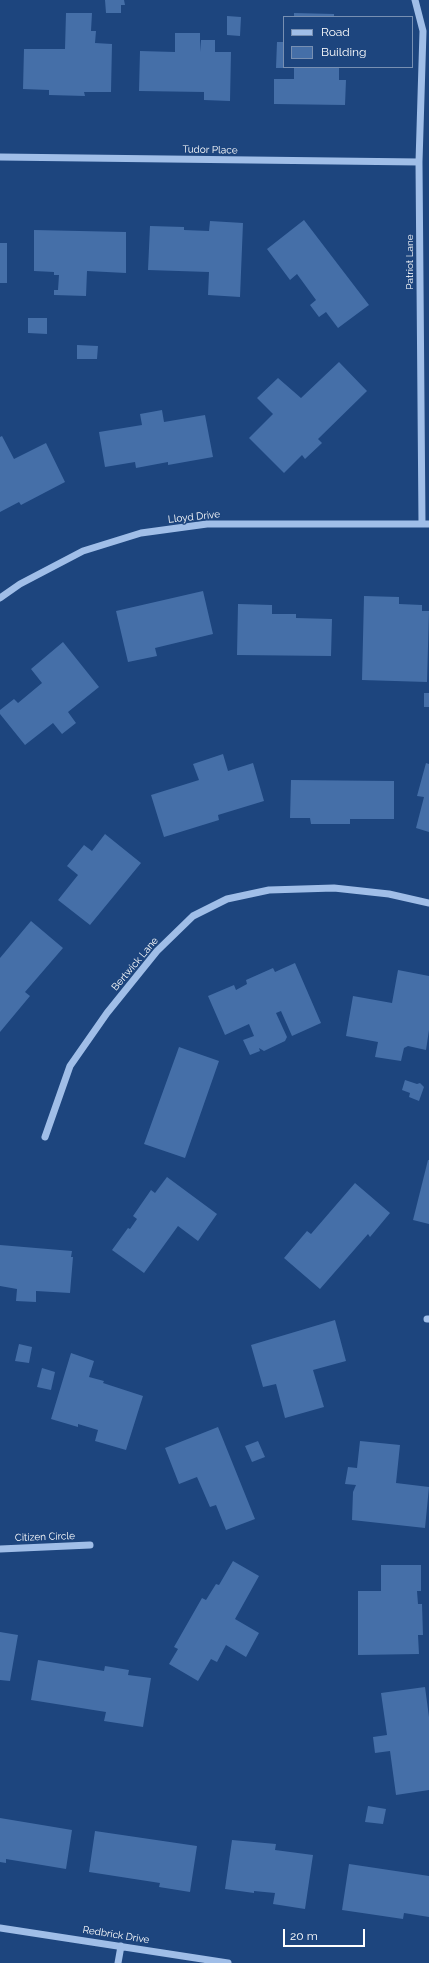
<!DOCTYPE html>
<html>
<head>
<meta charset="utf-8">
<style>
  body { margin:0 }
  #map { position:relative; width:429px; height:1963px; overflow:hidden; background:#1d457e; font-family:Raleway,sans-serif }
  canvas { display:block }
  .legend { position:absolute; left:283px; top:16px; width:130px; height:52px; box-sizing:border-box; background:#1d457e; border:1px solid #778fb2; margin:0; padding:5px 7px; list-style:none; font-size:12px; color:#fff }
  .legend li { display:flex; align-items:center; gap:8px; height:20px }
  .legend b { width:20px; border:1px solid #778fb2 }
  .scale { position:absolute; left:283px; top:1929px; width:82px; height:18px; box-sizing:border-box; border:2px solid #fff; border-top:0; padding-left:5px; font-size:12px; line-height:14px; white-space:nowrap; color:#fff; -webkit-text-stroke:3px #1d457e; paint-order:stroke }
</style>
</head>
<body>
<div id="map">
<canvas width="429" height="1963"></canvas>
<ul class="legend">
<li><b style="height:5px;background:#a0bee8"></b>Road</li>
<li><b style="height:11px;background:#456fa8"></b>Building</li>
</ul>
<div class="scale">20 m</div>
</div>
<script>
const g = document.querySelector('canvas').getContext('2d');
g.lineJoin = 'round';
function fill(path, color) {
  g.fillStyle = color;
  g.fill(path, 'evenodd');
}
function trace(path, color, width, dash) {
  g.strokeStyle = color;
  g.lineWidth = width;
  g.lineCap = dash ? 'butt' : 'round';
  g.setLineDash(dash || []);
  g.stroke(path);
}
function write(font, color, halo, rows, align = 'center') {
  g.font = font + ' Raleway,sans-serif';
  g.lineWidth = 3;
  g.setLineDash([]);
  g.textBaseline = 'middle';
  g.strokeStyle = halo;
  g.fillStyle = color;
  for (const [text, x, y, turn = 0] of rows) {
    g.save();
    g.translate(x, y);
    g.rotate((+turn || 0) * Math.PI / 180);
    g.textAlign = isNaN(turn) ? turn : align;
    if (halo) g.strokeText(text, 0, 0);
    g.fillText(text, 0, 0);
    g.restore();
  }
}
const building = new Path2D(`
  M 105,0 L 124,0 L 125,5 L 121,5 L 121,13 L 106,13 Z
  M 66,13 L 92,13 L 91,31 L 96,31 L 95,43 L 112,44 L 111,92 L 84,92 L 85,96 L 49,95 L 49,90 L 23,89 L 24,49 L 65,49 Z
  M 294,13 L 334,14 L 334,17 L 294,17 Z
  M 227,16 L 241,17 L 240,36 L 227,35 Z
  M 175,33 L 200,33 L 200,52 L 201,40 L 215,40 L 215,52 L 231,52 L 230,101 L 204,100 L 204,92 L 139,91 L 140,51 L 175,52 Z
  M 277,42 L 284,42 L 284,68 L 276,68 Z
  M 294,67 L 339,67 L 339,80 L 346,80 L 345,105 L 274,104 L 274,79 L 294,79 Z
  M 304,220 L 369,305 L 338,328 L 326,312 L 319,317 L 310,305 L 316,300 L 297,274 L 290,280 L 267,249 Z
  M 210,221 L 243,223 L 240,297 L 208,295 L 209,272 L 148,270 L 150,226 L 184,227 L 184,230 L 209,231 Z
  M 34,230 L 126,232 L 126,273 L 87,271 L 86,296 L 54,295 L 54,290 L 58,290 L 59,275 L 54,275 L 54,272 L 34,271 Z
  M 0,243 L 7,243 L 7,283 L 0,283 Z
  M 28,318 L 47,318 L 47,334 L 28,333 Z
  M 77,345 L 98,346 L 97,359 L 77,359 Z
  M 339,362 L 367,391 L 318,439 L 322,443 L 305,459 L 302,455 L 284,473 L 249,438 L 273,414 L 257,398 L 278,378 L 301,398 Z
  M 162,410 L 164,422 L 205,415 L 213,457 L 168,465 L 168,462 L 136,468 L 135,462 L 105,467 L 99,432 L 142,425 L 140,414 Z
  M 2,436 L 14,459 L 46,443 L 65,482 L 21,505 L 19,502 L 0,512 L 0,437 Z
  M 203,591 L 213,634 L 155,648 L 157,656 L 128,662 L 116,611 Z
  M 364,596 L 399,597 L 399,604 L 422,605 L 422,611 L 429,611 L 427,682 L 362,680 Z
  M 238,604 L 272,605 L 272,614 L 296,614 L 296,618 L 332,619 L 331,656 L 237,655 Z
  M 63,642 L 99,687 L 68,712 L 76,723 L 62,734 L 53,723 L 25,745 L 0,714 L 0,710 L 14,699 L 18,703 L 42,683 L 31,669 Z
  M 424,693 L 429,693 L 429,707 L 424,707 Z
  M 223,754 L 228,771 L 253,763 L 264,801 L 218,815 L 219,820 L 164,837 L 151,795 L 199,780 L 193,764 Z
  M 426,763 L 429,764 L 429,832 L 416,828 L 424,797 L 417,796 Z
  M 291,780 L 394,781 L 394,819 L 350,819 L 350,824 L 311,824 L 310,818 L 290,818 Z
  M 105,834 L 141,863 L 90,925 L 58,900 L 78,875 L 67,866 L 84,845 L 92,851 Z
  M 31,921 L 63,948 L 25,992 L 30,996 L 0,1032 L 0,958 Z
  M 295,963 L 321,1023 L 292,1036 L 281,1011 L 276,1013 L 287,1037 L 285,1041 L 264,1051 L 259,1048 L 260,1051 L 250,1055 L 243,1040 L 254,1036 L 249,1024 L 225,1035 L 208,996 L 234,985 L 236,990 L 247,984 L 246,980 L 273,968 L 275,972 Z
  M 398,970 L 429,976 L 429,1030 L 426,1050 L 408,1046 L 404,1048 L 401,1061 L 375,1057 L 378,1042 L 346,1036 L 353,996 L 392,1003 Z
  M 179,1047 L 219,1061 L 185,1158 L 144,1144 Z
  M 405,1080 L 417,1084 L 420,1083 L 424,1087 L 419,1101 L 409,1097 L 410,1093 L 402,1090 Z
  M 428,1160 L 429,1160 L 429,1224 L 413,1220 Z
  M 167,1177 L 217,1214 L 198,1241 L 178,1226 L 144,1273 L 112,1250 L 128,1228 L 130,1229 L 137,1219 L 133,1216 L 151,1190 L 155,1193 Z
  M 355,1183 L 390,1213 L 370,1237 L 368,1234 L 320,1289 L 284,1258 L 307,1231 L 311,1234 Z
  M 0,1245 L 72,1251 L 71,1257 L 73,1257 L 70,1293 L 36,1291 L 36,1302 L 16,1301 L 17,1289 L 0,1286 Z
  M 335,1320 L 346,1361 L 313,1370 L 324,1407 L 285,1418 L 276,1384 L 263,1387 L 251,1345 Z
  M 19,1344 L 32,1347 L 29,1363 L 15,1361 Z
  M 71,1353 L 94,1361 L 89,1377 L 104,1381 L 103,1383 L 143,1396 L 126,1450 L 95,1441 L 98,1430 L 78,1424 L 78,1427 L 51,1419 Z
  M 42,1368 L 55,1372 L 51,1390 L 37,1387 Z
  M 218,1427 L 255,1519 L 226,1530 L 216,1505 L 210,1507 L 197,1477 L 179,1484 L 165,1448 Z
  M 258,1441 L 265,1457 L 252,1462 L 245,1446 Z
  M 360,1441 L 400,1445 L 396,1483 L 429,1487 L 425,1528 L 352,1520 L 353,1492 L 356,1485 L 345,1484 L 348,1467 L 357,1468 Z
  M 233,1561 L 259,1576 L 235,1619 L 259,1633 L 246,1657 L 226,1645 L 217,1662 L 211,1659 L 198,1681 L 169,1664 L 178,1649 L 174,1647 L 202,1598 L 206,1600 L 216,1584 L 219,1585 Z
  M 381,1565 L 421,1565 L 421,1591 L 417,1591 L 418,1604 L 422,1604 L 423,1635 L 418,1635 L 419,1654 L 358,1655 L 358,1591 L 381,1591 Z
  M 0,1632 L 18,1635 L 10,1681 L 0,1680 Z
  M 38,1660 L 104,1671 L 105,1666 L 129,1670 L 128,1675 L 151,1678 L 143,1727 L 104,1721 L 106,1712 L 31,1700 Z
  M 425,1687 L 429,1717 L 429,1790 L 396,1795 L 390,1751 L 375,1753 L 373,1737 L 387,1735 L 381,1693 Z
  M 368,1806 L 386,1809 L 383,1824 L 365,1822 Z
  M 0,1818 L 72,1830 L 66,1869 L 6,1859 L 6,1863 L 0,1862 Z
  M 95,1831 L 197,1846 L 190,1892 L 159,1887 L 160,1883 L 89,1872 Z
  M 232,1840 L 276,1844 L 275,1850 L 313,1855 L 305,1909 L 273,1904 L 275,1893 L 254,1891 L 254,1893 L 225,1889 Z
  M 349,1864 L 429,1876 L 429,1917 L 404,1913 L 403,1919 L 342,1910 Z`);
const minor = new Path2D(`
  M 415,0 L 423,31 L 419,162 L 422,524
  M 0,157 L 419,162
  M 0,598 L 20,584 L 83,551 L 141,533 L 207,524 L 429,524
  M 45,1137 L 70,1066 L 107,1013 L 157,951 L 193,916 L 227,899 L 269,890 L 334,888 L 389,894 L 429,903
  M 427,1319 L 429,1319
  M 0,1549 L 90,1545
  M 0,1928 L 228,1963
  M 118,1963 L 121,1946`);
const streetNames = [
  ["Tudor Place",210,150,1],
  ["Patriot Lane",410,262,-90],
  ["Lloyd Drive",194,517,-6],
  ["Bertwick Lane",135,964,-50],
  ["Citizen Circle",45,1537,-2],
  ["Redbrick Drive",116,1935,9]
];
fill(building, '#456fa8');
trace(minor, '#a0bee8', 7);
write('10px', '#fff', '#1d457e', streetNames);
</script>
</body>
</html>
